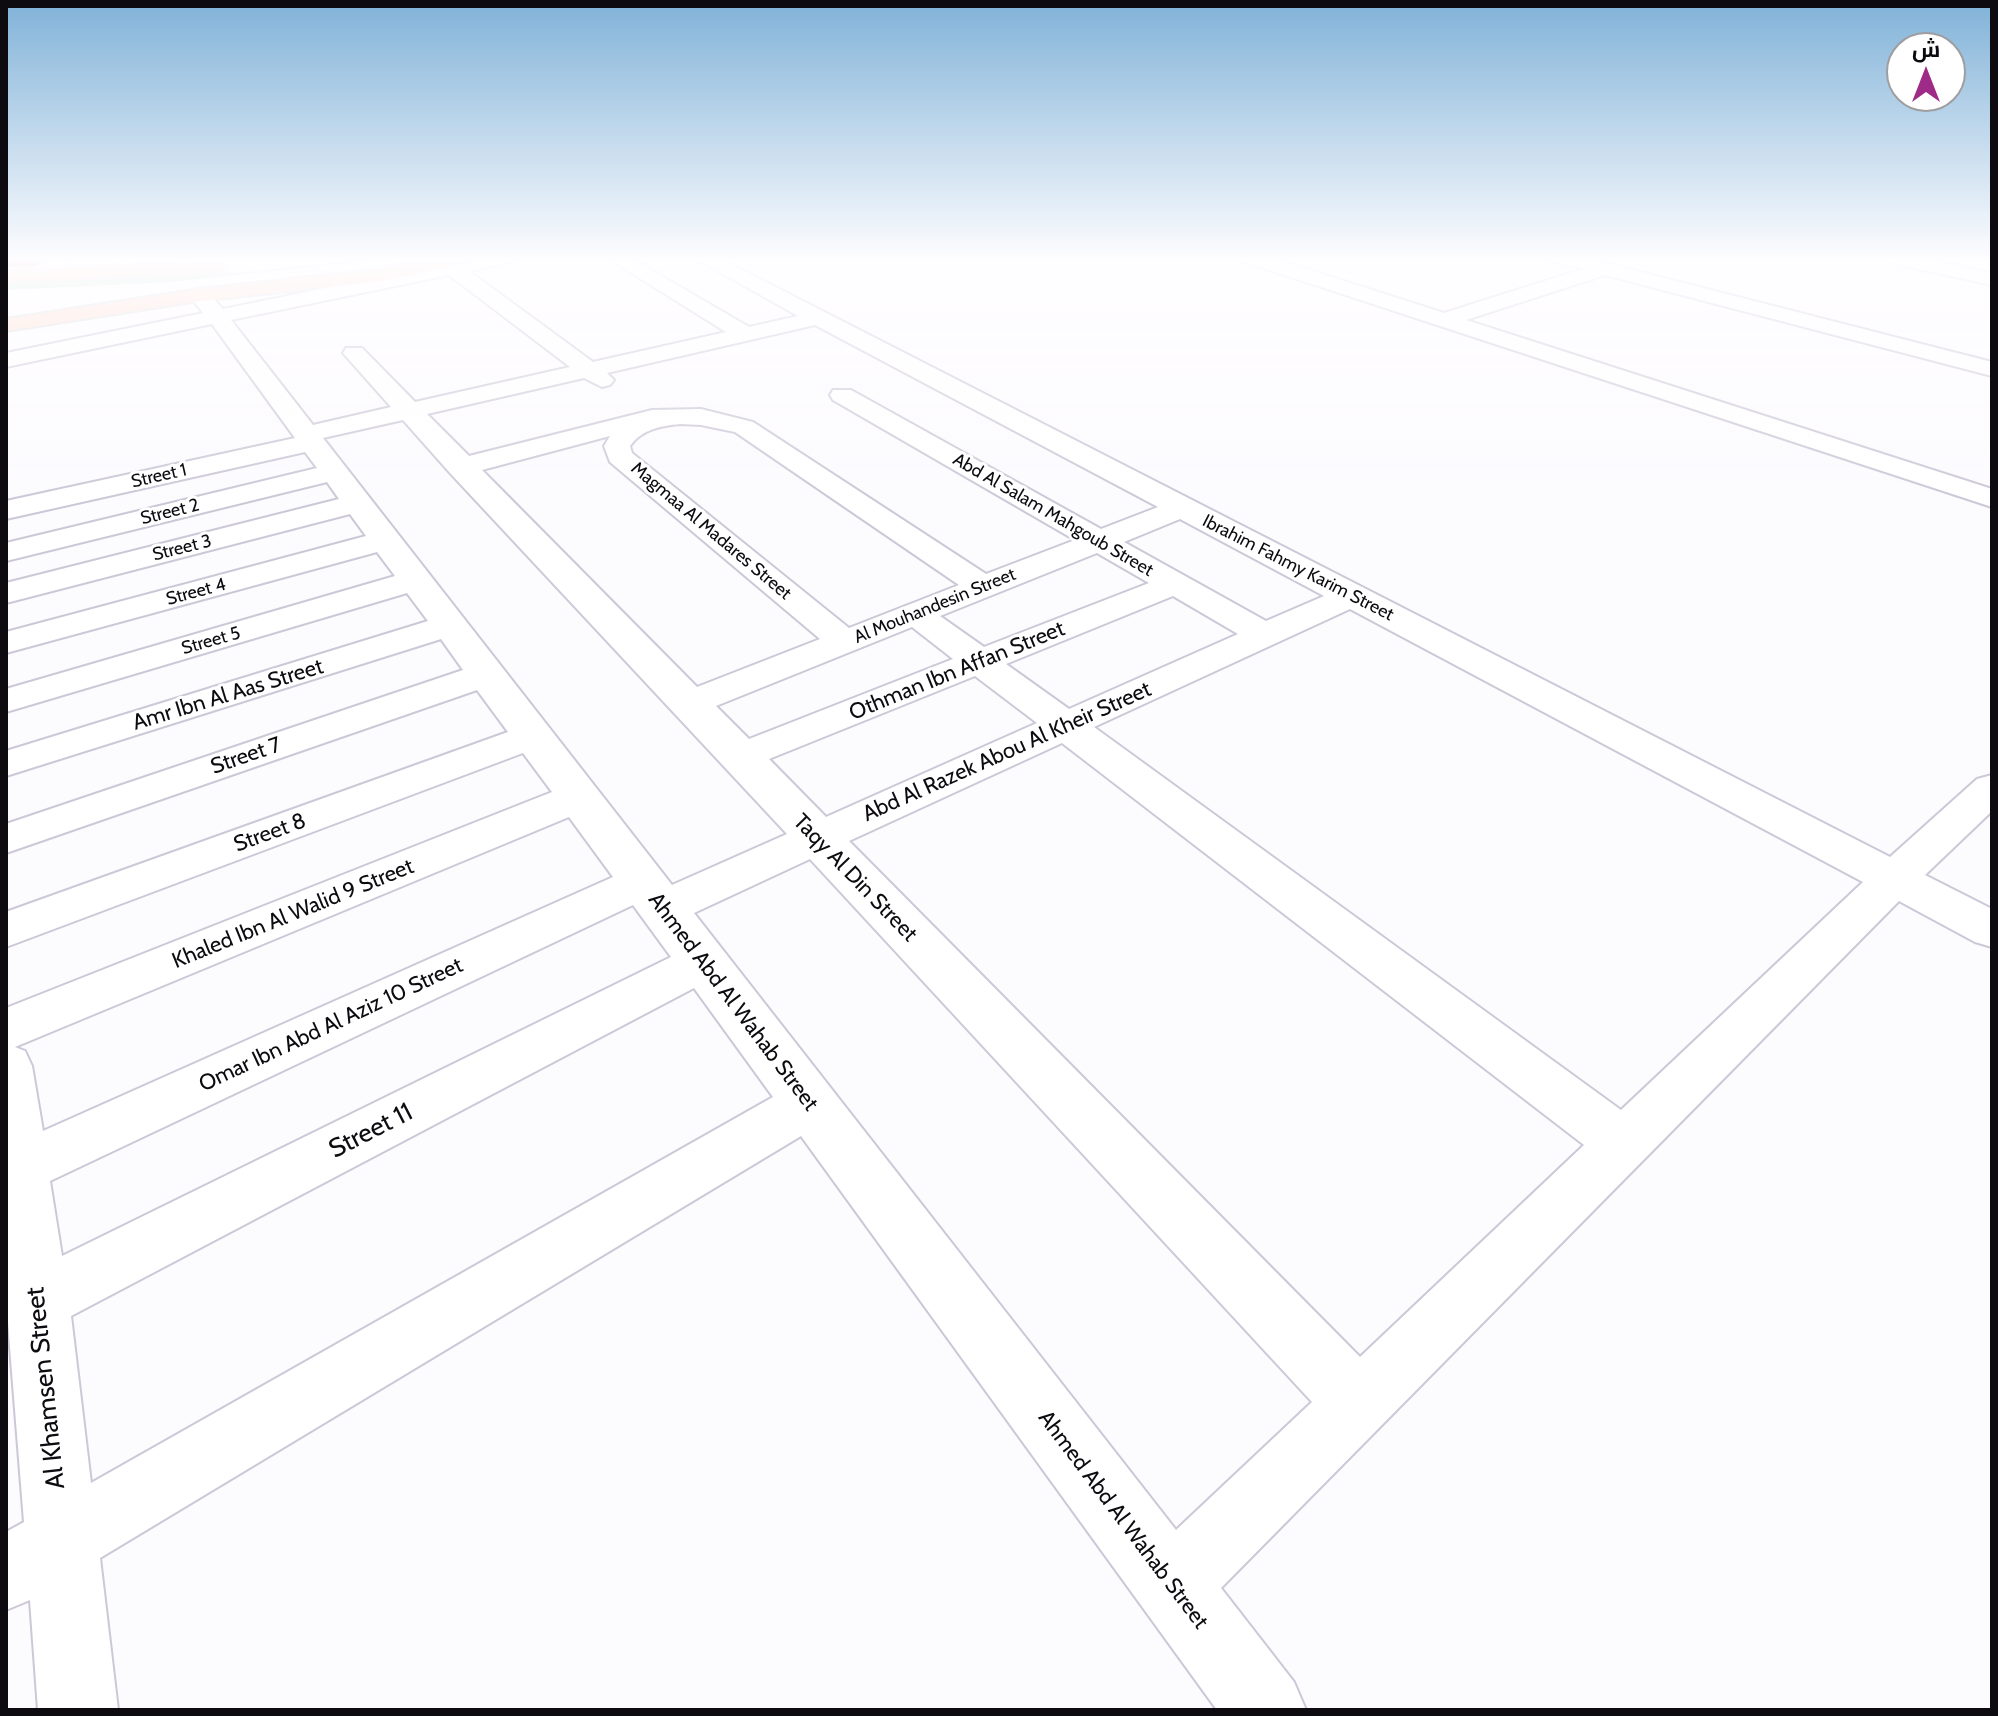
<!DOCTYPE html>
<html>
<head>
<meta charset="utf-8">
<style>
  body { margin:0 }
  #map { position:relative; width:1998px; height:1716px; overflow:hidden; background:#fcfbfe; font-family:Cabin,Cairo,sans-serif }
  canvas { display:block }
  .frame { position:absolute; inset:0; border:8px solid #0d0b10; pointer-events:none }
  .north { position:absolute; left:1886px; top:32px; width:80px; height:80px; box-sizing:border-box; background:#fff; border:2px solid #9e9d9f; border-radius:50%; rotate:0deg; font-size:22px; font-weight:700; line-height:32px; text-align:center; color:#0d0b10 }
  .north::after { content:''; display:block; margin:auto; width:28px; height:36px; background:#9e2b87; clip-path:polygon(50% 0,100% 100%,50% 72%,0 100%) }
</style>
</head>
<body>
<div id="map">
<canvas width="1998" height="1716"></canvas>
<div class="frame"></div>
<div class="north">ش</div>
</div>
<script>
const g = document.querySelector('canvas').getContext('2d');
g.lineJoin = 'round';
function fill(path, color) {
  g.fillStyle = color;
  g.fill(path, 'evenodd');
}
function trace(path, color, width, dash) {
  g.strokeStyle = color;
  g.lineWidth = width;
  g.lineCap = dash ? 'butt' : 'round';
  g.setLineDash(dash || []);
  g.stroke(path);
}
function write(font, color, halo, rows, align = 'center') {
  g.font = font + ' Cabin,sans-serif';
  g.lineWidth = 6;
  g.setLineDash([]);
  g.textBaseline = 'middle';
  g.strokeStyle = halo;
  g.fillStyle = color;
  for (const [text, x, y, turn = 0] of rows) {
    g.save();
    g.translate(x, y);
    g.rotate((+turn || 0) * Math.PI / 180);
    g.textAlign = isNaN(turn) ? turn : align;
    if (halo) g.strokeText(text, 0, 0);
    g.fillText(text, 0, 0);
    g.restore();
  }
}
const green = new Path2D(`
  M 389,257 L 404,257 L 171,282 L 6,290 L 6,281 L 249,272 Z`);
const building = new Path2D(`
  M 6,257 L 44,257 L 38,266 L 6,267 Z`);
const minor = new Path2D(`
  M 53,257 L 72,257 L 57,278 L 43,278 L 40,274 Z
  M 180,257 L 227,257 C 218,266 207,261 196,264 C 184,268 179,278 165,274 L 162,270 Z
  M 478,257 L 517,257 L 515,261 L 469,271 L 593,362 L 726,332 L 606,257 L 629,257 L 749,327 L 798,316 L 693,257 L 717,257 L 1890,857 L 1977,779 L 1992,775 L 1992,811 L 1925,875 L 1992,909 L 1992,947 L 1975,942 L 1899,901 L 1221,1588 L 1294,1682 L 1306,1710 L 1217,1710 L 801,1136 L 100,1558 L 118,1710 L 38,1710 L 30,1600 L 6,1610 L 6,1532 L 24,1522 L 6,1297 L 6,1008 L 552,792 L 523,753 L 6,947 L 6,912 L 508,732 L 477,690 L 6,853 L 6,824 L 463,670 L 441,639 L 6,776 L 6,751 L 428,621 L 407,593 L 6,712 L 6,689 L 395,576 L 377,552 L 6,653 L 6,632 L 366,536 L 350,514 L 6,603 L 6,583 L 339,499 L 327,482 L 6,561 L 6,543 L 317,468 L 305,452 L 6,519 L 6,501 L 295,438 L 212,324 L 6,367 L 6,353 L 203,313 L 189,295 L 199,289 L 206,291 L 223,309 L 438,265 L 440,260 L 447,258 L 456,262 ZM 449,275 L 570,367 L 415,402 L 362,348 L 346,348 L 343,353 L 391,407 L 313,425 L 231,320 ZM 815,325 L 1158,507 L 1101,529 L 851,390 L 833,390 L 830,395 L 833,400 L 1075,540 L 986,574 L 753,422 L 701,409 L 652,410 L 469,456 L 427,414 L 584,378 L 602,387 L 610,385 L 614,380 L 607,373 ZM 403,420 L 450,473 L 787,834 L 672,885 L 323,438 ZM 680,424 L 701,425 L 735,432 L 959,585 L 849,628 L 632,453 L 630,446 C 642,429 661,426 680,424 ZM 610,436 L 604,446 L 610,462 L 820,639 L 697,687 L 482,470 ZM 1180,519 L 1324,596 L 1266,621 L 1124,542 ZM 1097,553 L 1149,583 L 984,647 L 940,616 ZM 1173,596 L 1238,634 L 1069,709 L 1006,664 ZM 1350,609 L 1863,882 L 1621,1110 L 1094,727 ZM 912,627 L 953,659 L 749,739 L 716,706 ZM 975,676 L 1037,723 L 826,817 L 769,759 ZM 1062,743 L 1584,1145 L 1360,1357 L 849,841 ZM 569,817 L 613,877 L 43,1131 L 32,1066 L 25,1051 L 15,1047 ZM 810,859 L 1312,1402 L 1176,1530 L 694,913 ZM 633,905 L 671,957 L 62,1256 L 50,1181 ZM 694,988 L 773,1097 L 91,1483 L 71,1316 Z
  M 1240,257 L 1269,257 L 1444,313 L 1583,269 L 1551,261 L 1549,257 L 1582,257 L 1992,362 L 1992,376 L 1605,275 L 1466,320 L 1992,489 L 1992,507 L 1242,261 Z
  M 1881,257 L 1918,257 L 1992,273 L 1992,285 L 1890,263 Z`);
const major = new Path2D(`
  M 439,257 L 477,257 L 468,263 L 382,281 L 199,301 L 6,331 L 6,319 L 199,289 L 382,269 Z
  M 216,262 L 223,264 L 226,268 L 223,272 L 6,282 L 6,270 Z`);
const farStreetnames = [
  ["Street 1",159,476,-13],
  ["Street 2",170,512,-14],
  ["Abd Al Salam Mahgoub Street",1053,515,30],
  ["Magmaa Al Madares Street",711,531,40],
  ["Street 3",182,548,-14],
  ["Ibrahim Fahmy Karim Street",1298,568,27],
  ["Street 4",196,592,-15],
  ["Al Mouhandesin Street",935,606,-22],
  ["Street 5",211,641,-16]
];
const streetNames = [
  ["Othman Ibn Affan Street",957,671,-22],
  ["Amr Ibn Al Aas Street",228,695,-17],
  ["Abd Al Razek Abou Al Kheir Street",1007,752,-24],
  ["Street 7",246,756,-19],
  ["Street 8",270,833,-20],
  ["Taqy Al Din Street",855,878,46],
  ["Khaled Ibn Al Walid 9 Street",293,914,-22],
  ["Ahmed Abd Al Wahab Street",733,1002,53],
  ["Omar Ibn Abd Al Aziz 10 Street",331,1025,-25],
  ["Ahmed Abd Al Wahab Street",1123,1520,53]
];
const nearStreetnames = [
  ["Street 11",371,1131,-27],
  ["Al Khamsen Street",46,1388,-96]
];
fill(green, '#bfe6cd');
fill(building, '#886851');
trace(minor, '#cdc8d7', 4);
trace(major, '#d8d8d9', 4);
fill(minor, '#fff');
fill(major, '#fedac7');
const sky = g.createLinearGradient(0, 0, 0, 498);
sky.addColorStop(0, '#80b2d8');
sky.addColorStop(0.52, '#fefdff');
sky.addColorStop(1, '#fefdff00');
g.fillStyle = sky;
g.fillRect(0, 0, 1998, 498);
write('18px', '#0d0b10', '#fff', farStreetnames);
write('22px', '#0d0b10', '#fff', streetNames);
write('26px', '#0d0b10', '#fff', nearStreetnames);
</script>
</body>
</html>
